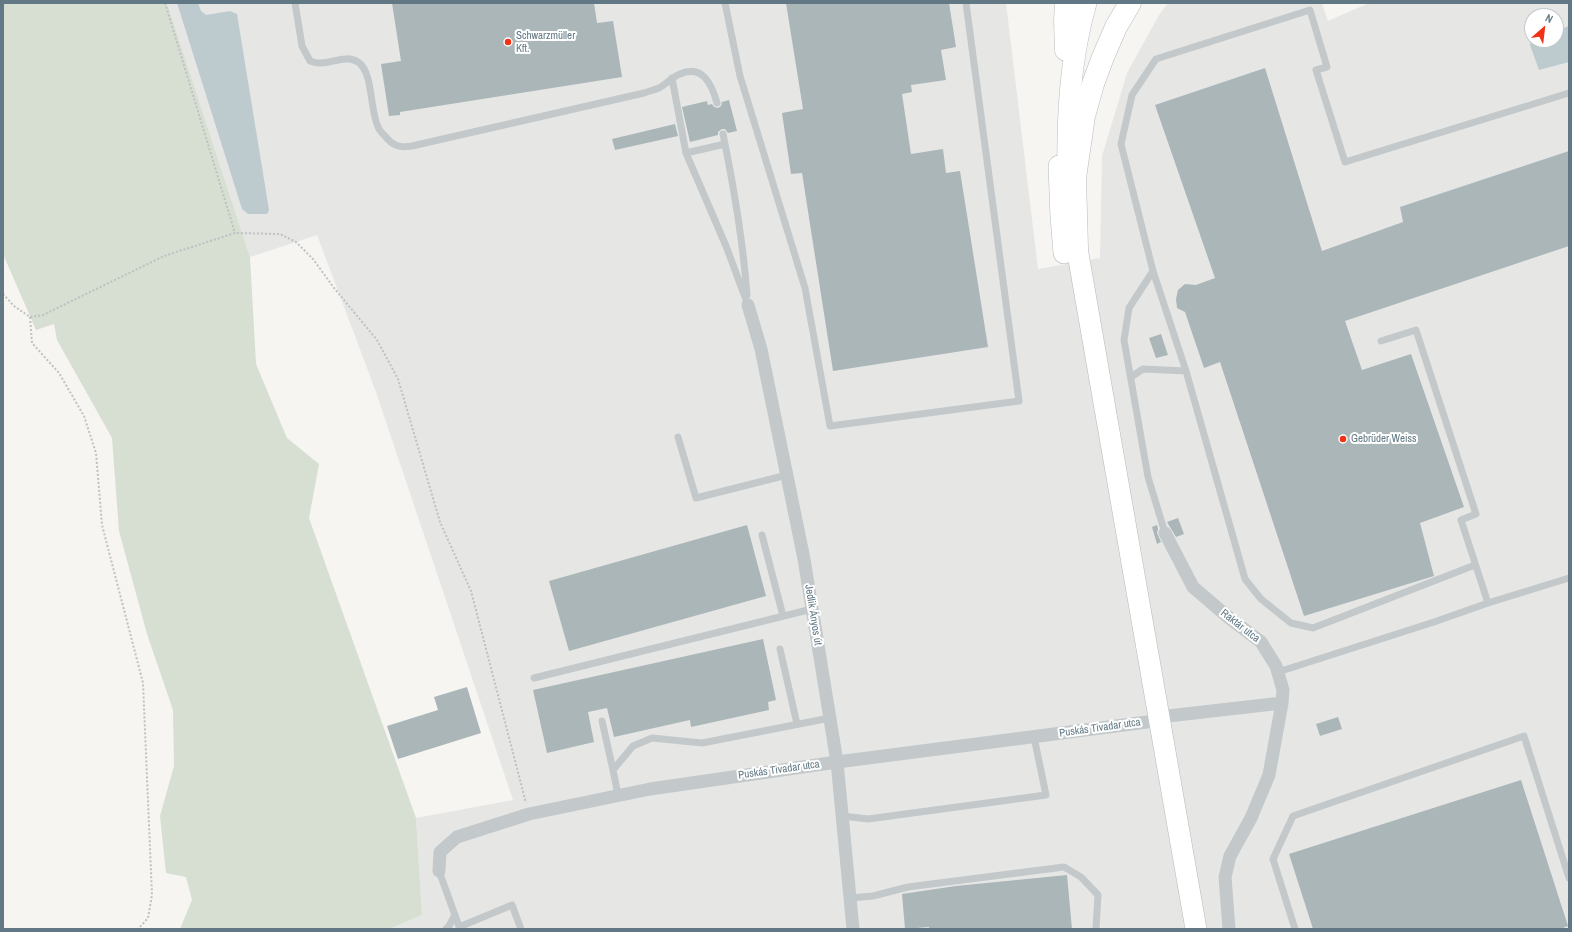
<!DOCTYPE html>
<html>
<head>
<meta charset="utf-8">
<style>
  body { margin:0 }
  #map { position:relative; width:1572px; height:932px; overflow:hidden; background:#f6f5f2; font-family:"Archivo Narrow",sans-serif }
  canvas { display:block }
  .frame { position:absolute; inset:0; border:4px solid #627985; pointer-events:none }
  .north { position:absolute; left:1524px; top:8px; width:40px; height:40px; box-sizing:border-box; background:#fff; border:1px solid #c0c9ce; border-radius:50%; rotate:28deg; font-size:11px; font-weight:700; line-height:16px; text-align:center; color:#627985 }
  .north::after { content:''; display:block; margin:auto; width:14px; height:18px; background:#f23115; clip-path:polygon(50% 0,100% 100%,50% 72%,0 100%) }
</style>
</head>
<body>
<div id="map">
<canvas width="1572" height="932"></canvas>
<div class="frame"></div>
<div class="north">N</div>
</div>
<script>
const g = document.querySelector('canvas').getContext('2d');
g.lineJoin = 'round';
function fill(path, color) {
  g.fillStyle = color;
  g.fill(path, 'evenodd');
}
function trace(path, color, width, dash) {
  g.strokeStyle = color;
  g.lineWidth = width;
  g.lineCap = dash ? 'butt' : 'round';
  g.setLineDash(dash || []);
  g.stroke(path);
}
function write(font, color, halo, rows, align = 'center') {
  g.font = font + ' "Archivo Narrow",sans-serif';
  g.lineWidth = 4;
  g.setLineDash([]);
  g.textBaseline = 'middle';
  g.strokeStyle = halo;
  g.fillStyle = color;
  for (const [text, x, y, turn = 0] of rows) {
    g.save();
    g.translate(x, y);
    g.rotate((+turn || 0) * Math.PI / 180);
    g.textAlign = isNaN(turn) ? turn : align;
    if (halo) g.strokeText(text, 0, 0);
    g.fillText(text, 0, 0);
    g.restore();
  }
}
const built = new Path2D(`
  M 167,3 L 1006,3 L 1038,269 L 1100,258 L 1102,156 L 1127,73 L 1159,15 L 1168,3 L 1322,3 L 1328,21 L 1369,3 L 1569,3 L 1569,929 L 389,929 L 422,915 L 416,818 L 513,800 L 376,392 L 317,235 L 250,257 ZM 1532,16 L 1556,16 L 1556,40 L 1532,40 Z`);
const green = new Path2D(`
  M 3,3 L 167,3 L 250,257 L 256,364 L 287,438 L 319,464 L 309,518 L 416,818 L 422,915 L 389,929 L 180,929 L 192,900 L 186,877 L 166,873 L 160,816 L 174,766 L 173,710 L 147,634 L 119,531 L 112,438 L 57,340 L 54,324 L 36,330 L 3,254 Z`);
const water = new Path2D(`
  M 177,3 L 198,3 L 201,11 L 206,15 L 230,11 L 237,14 L 269,210 L 267,214 L 248,214 L 242,209 Z
  M 1569,26 L 1569,62 L 1539,70 L 1530,45 L 1531,39 L 1556,40 L 1556,31 Z`);
const building = new Path2D(`
  M 392,3 L 594,3 L 597,23 L 613,21 L 622,77 L 400,112 L 400,115 L 389,116 L 381,64 L 401,61 Z
  M 786,3 L 949,3 L 956,47 L 941,50 L 946,80 L 911,85 L 912,92 L 902,94 L 911,154 L 943,149 L 946,173 L 960,171 L 988,347 L 833,371 L 802,173 L 791,174 L 782,113 L 803,109 Z
  M 1265,68 L 1322,251 L 1403,222 L 1400,207 L 1569,151 L 1569,246 L 1345,321 L 1362,370 L 1411,354 L 1464,507 L 1420,523 L 1434,576 L 1304,616 L 1220,362 L 1204,368 L 1185,312 L 1177,308 L 1176,299 L 1178,290 L 1185,284 L 1196,285 L 1215,278 L 1155,105 Z
  M 729,100 L 737,131 L 728,133 L 725,129 L 722,129 L 718,132 L 718,135 L 690,142 L 682,107 L 707,101 L 708,105 L 712,104 L 714,107 L 718,108 L 721,106 L 722,102 Z
  M 675,124 L 678,136 L 615,150 L 612,139 Z
  M 1161,334 L 1168,355 L 1156,358 L 1149,338 Z
  M 1178,518 L 1184,534 L 1176,537 L 1167,522 Z
  M 747,525 L 766,596 L 569,651 L 549,581 Z
  M 1157,525 L 1158,529 L 1157,533 L 1161,542 L 1157,544 L 1152,527 Z
  M 763,639 L 776,700 L 768,702 L 769,710 L 691,727 L 690,720 L 614,737 L 607,708 L 588,712 L 594,742 L 547,753 L 533,690 Z
  M 467,687 L 481,733 L 398,759 L 387,726 L 438,710 L 434,697 Z
  M 1338,717 L 1342,729 L 1320,736 L 1316,724 Z
  M 1521,780 L 1568,926 L 1560,929 L 1313,929 L 1289,854 Z
  M 1067,875 L 1072,929 L 929,929 L 929,927 L 905,929 L 902,894 L 956,886 Z`);
const path = new Path2D(`
  M 165,3 L 235,233
  M 3,294 L 14,306 L 30,317 L 43,315 L 164,256 L 235,233 L 280,234 L 296,242 L 313,259 L 334,288 L 377,340 L 398,379 L 440,522 L 471,591 L 526,803
  M 30,317 L 32,343 L 59,373 L 84,416 L 96,453 L 102,525 L 143,683 L 152,895 L 148,918 L 138,929`);
const service = new Path2D(`
  M 295,3 L 302,46 L 310,61 C 313,62 316,63 319,63 C 332,64 345,54 358,62 C 374,73 369,111 379,129 C 380,131 383,134 385,136 C 393,146 399,148 412,146 L 644,93 C 649,91 654,90 659,88 C 666,84 672,77 680,74 C 703,64 712,85 717,103
  M 725,3 L 740,76 L 805,288 L 830,426 L 1019,401 L 966,3
  M 672,78 L 686,153 L 726,246 L 748,305
  M 723,134 C 734,188 743,240 747,295
  M 686,153 L 725,144
  M 1153,271 L 1186,371
  M 1131,377 L 1143,369 L 1186,371 L 1245,579 L 1261,599 L 1291,623 L 1313,628 L 1475,565
  M 678,437 L 696,498 L 787,475
  M 1165,533 L 1148,477 L 1124,340 L 1129,308 L 1153,271 L 1121,144 L 1132,95 L 1156,59 L 1310,10 L 1327,67 L 1316,70 L 1345,162 L 1569,93
  M 762,535 L 783,616
  M 1488,603 L 1569,578
  M 780,649 L 797,724
  M 1278,672 L 1434,622 L 1488,603 L 1461,520 L 1476,514 L 1416,330 L 1381,341
  M 534,678 L 812,609
  M 602,721 L 613,770
  M 618,795 L 613,770 L 633,746 L 652,738 L 702,743 L 830,718
  M 842,816 L 868,819 L 1046,795 L 1034,737
  M 439,871 L 460,929
  M 850,898 L 873,896 L 908,887 L 1064,867 L 1081,877 L 1098,895 L 1096,929
  M 459,927 L 512,905 L 521,929
  M 446,929 L 449,926 L 455,915
  M 1295,929 L 1273,859 L 1293,816 L 1524,736 L 1569,878`);
const minor = new Path2D(`
  M 748,305 L 761,349 L 804,559 L 837,762 L 853,929
  M 1165,533 L 1193,587 L 1228,617 L 1261,642 L 1276,666 L 1283,690 L 1282,703 L 1269,775 L 1251,818 L 1230,856 L 1225,877 L 1229,929
  M 1159,717 L 1282,703
  M 439,871 L 440,852 L 457,837 L 529,814 L 650,789 L 837,762 L 1147,722`);
const primary = new Path2D(`
  M 1059,166 L 1061,217 L 1064,253
  M 1068,183 C 1067,122 1069,62 1086,3
  M 1074,231 L 1196,929`);
const trunk = new Path2D(`
  M 1066,3 L 1065,21 L 1066,50
  M 1077,248 L 1075,178 L 1084,116 L 1093,84 L 1103,57 L 1116,27 L 1130,3`);
const markers = [
  [508,42,4,"#f23115"],
  [1343,439,4,"#f23115"]
];
const poiNames = [
  ["Schwarzmüller",516,36],
  ["Kft.",516,49],
  ["Gebrüder Weiss",1351,439]
];
const streetNames = [
  ["Jedlik Ányos út",813,615,81],
  ["Raktár utca",1240,626,38],
  ["Puskás Tivadar utca",1100,728,-8],
  ["Puskás Tivadar utca",779,770,-8]
];
fill(built, '#e6e7e5');
fill(green, '#d7ded2');
fill(water, '#bdcbcf');
fill(building, '#abb6b9');
trace(primary, '#b6bbbe', 22);
trace(trunk, '#b7bbbe', 23);
trace(path, '#bec1c3', 2, [2, 2]);
trace(service, '#c3c8ca', 7);
trace(minor, '#c3c8ca', 13);
trace(primary, '#fff', 21);
trace(trunk, '#fff', 22);
for (const [x, y, r, color] of markers) {
  const dot = new Path2D();
  dot.arc(x, y, r, 0, 2 * Math.PI);
  g.fillStyle = color;
  g.fill(dot);
  trace(dot, '#fff', 1.5);
}
write('11px', '#627985', '#fff', poiNames, 'left');
write('11px', '#627985', '#fff', streetNames);
</script>
</body>
</html>
